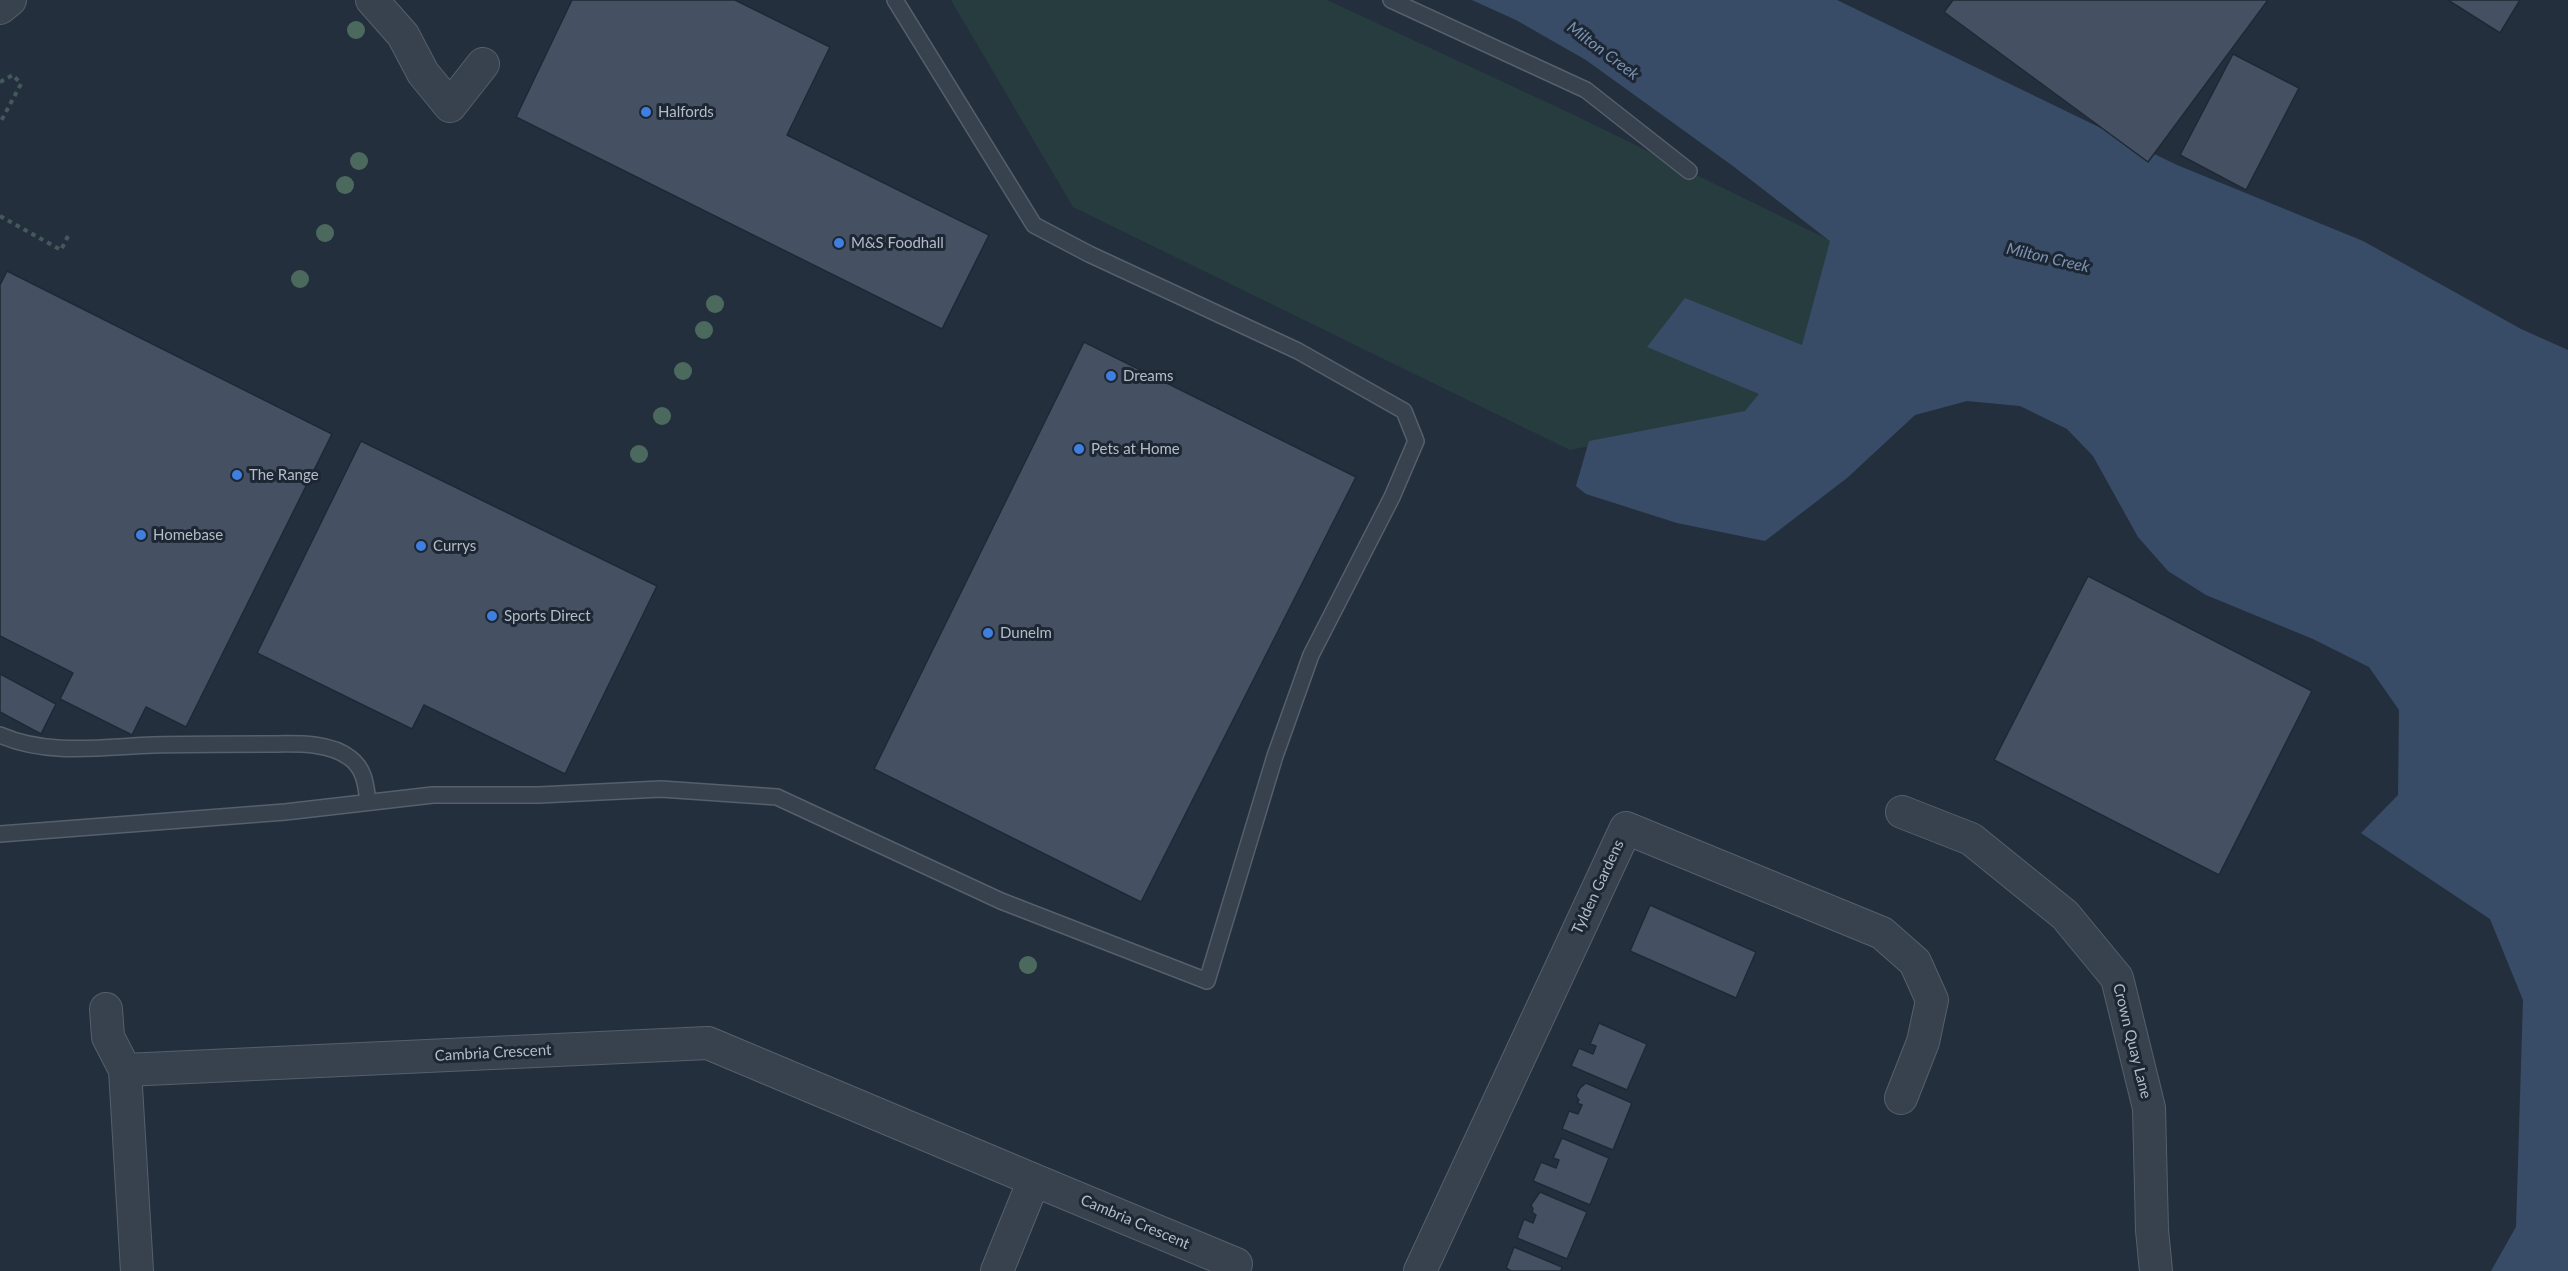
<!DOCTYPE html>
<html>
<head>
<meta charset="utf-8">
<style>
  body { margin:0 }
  canvas { display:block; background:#242f3e }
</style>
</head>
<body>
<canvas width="2568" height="1271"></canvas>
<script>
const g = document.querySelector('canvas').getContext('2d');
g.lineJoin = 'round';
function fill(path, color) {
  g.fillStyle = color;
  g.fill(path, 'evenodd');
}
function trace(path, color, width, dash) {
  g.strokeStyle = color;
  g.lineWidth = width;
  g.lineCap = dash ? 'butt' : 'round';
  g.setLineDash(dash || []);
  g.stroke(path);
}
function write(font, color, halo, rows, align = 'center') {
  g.font = font + ' Lato,sans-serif';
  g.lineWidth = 6;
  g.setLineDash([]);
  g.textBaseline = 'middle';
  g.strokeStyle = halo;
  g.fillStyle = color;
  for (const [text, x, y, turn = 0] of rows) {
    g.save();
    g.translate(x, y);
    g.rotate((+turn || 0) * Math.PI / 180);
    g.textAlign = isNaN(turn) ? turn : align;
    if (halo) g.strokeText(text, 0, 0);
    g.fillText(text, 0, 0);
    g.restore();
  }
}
const green = new Path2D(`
  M 951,0 L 1327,0 L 1574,115 L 1827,239 L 1733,166 L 1586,60 L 1516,20 L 1472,0 L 1533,0 L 1832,235 L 1846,274 L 1780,428 L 1604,443 L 1570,450 L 1073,207 Z`);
const water = new Path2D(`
  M 1472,0 L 1837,0 L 2177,165 L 2363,241 L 2521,329 L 2568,350 L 2568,1271 L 2491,1271 L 2516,1227 L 2523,1000 L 2490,919 L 2361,833 L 2398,795 L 2399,710 L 2369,667 L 2313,639 L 2206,595 L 2168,571 L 2138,537 L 2093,456 L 2067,429 L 2020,406 L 1967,401 L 1915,415 L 1847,478 L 1765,541 L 1677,523 L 1586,494 L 1576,486 L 1589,441 L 1745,411 L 1759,394 L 1647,347 L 1685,298 L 1802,345 L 1830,241 L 1733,166 L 1586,60 L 1516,20 Z`);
const building = new Path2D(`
  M 572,0 L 735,0 L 830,47 L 787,135 L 989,235 L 942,329 L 516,117 Z
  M 1953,0 L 2268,0 L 2148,162 L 1944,12 Z
  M 2448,0 L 2520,0 L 2500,33 Z
  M 2233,54 L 2299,88 L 2246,190 L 2180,155 Z
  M 7,271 L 332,434 L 186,727 L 146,707 L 132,735 L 60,699 L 73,673 L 0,636 L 0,285 Z
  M 1084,342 L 1356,477 L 1141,902 L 874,769 Z
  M 361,441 L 657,586 L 565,774 L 424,705 L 412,729 L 257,653 Z
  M 2088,576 L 2312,691 L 2219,875 L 1994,760 Z
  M 0,674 L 56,704 L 41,734 L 0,712 Z
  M 1650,905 L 1756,952 L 1736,998 L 1630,951 Z
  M 1599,1023 L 1647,1044 L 1627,1090 L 1571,1066 L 1579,1048 L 1593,1054 L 1596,1046 L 1590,1044 Z
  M 1586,1083 L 1632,1103 L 1613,1150 L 1562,1129 L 1569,1111 L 1578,1114 L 1582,1105 L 1577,1103 L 1579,1100 L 1576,1096 L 1580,1088 Z
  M 1562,1138 L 1609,1158 L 1590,1205 L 1533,1181 L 1541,1162 L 1556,1168 L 1559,1160 L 1553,1158 Z
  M 1540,1192 L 1587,1212 L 1567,1259 L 1517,1238 L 1524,1219 L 1533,1223 L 1536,1215 L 1532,1212 L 1533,1209 L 1531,1205 Z
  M 1514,1247 L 1562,1267 L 1561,1271 L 1511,1271 L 1506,1268 Z`);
const path = new Path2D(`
  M 0,82 L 13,75 L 21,84 L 0,123
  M 0,216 L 61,250 L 70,232`);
const service = new Path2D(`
  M 1391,0 L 1586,90 L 1689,171
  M 0,735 C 48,756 102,747 153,745 C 191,744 228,744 266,744 C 293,744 328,741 350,758 C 365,769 366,786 368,802
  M 0,834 L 285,812 L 433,795 L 539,795 L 661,789 L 777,797 L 1001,901 L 1207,981 L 1275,756 L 1311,655 L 1392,497 L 1416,441 L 1404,411 L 1298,351 L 1089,254 L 1034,225 L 895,0`);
const minor = new Path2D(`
  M 372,0 L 403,35 L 423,73 L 450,106 L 483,64
  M 0,8 L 10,0
  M 1902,812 L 1971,839 L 2065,915 L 2117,978 L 2149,1108 L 2152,1230 L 2156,1271
  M 106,1009 L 108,1037 L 125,1070
  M 1034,1180 L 1236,1264
  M 137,1271 L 125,1070 L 708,1043 L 1034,1180 L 997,1271
  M 1420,1271 L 1626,828 L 1882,933 L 1915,962 L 1932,1000 L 1923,1042 L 1901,1098`);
const trees = [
  [356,30],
  [359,161],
  [345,185],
  [325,233],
  [300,279],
  [715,304],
  [704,330],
  [683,371],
  [662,416],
  [639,454],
  [1028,965]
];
const markers = [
  [646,112,6,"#3f7fe0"],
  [839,243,6,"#3f7fe0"],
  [1111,376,6,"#3f7fe0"],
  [1079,449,6,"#3f7fe0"],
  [237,475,6,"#3f7fe0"],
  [141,535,6,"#3f7fe0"],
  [421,546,6,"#3f7fe0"],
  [492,616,6,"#3f7fe0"],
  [988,633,6,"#3f7fe0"]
];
const poiNames = [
  ["Halfords",658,112],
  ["M&S Foodhall",851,243],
  ["Dreams",1123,376],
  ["Pets at Home",1091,449],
  ["The Range",249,475],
  ["Homebase",153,535],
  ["Currys",433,546],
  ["Sports Direct",504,616],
  ["Dunelm",1000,633]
];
const streetNames = [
  ["Tylden Gardens",1598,887,-65],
  ["Crown Quay Lane",2132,1041,76],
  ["Cambria Crescent",493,1053,-3],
  ["Cambria Crescent",1135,1222,23]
];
const waterNames = [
  ["Milton Creek",1603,51,37],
  ["Milton Creek",2048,258,13]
];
fill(green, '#263c3f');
fill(water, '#394c67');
fill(building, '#455162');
trace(building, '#1f2835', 1.5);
trace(service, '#565f6c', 18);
trace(minor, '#565f6c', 34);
trace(path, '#44595c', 4, [4.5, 4.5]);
trace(service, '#38414e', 15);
trace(minor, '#38414e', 32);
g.fillStyle = '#4b6a5d';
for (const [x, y] of trees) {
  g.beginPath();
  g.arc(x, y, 9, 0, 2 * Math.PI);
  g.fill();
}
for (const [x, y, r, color] of markers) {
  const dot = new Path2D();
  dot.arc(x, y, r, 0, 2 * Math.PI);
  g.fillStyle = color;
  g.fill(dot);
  trace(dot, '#1d2633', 2);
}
write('15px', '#b4bcc9', '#1d2633', poiNames, 'left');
write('15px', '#b4bcc9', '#1d2633', streetNames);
write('italic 16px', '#7c92b1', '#1d2633', waterNames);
</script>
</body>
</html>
